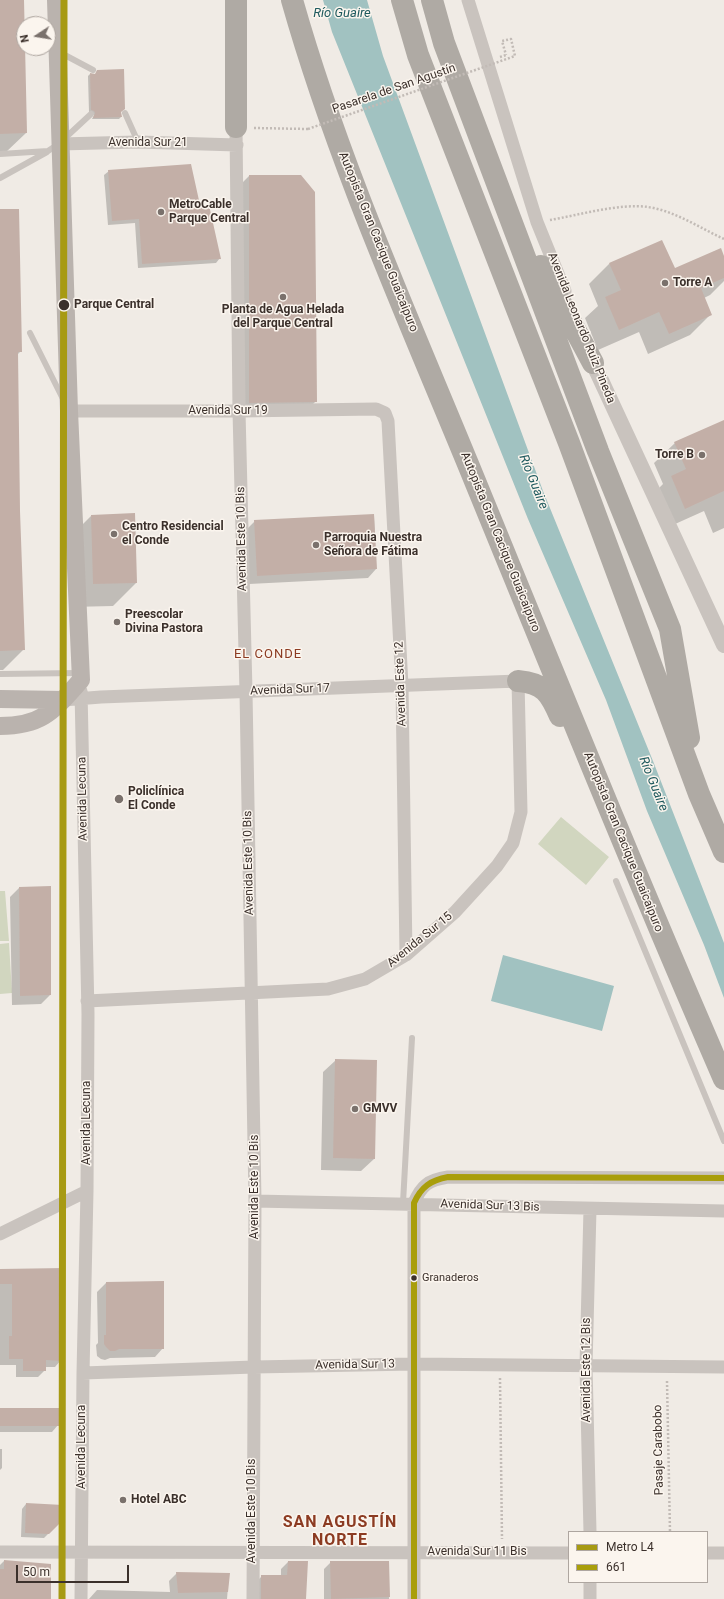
<!DOCTYPE html>
<html>
<head>
<meta charset="utf-8">
<style>
  body { margin:0 }
  #map { position:relative; width:724px; height:1599px; overflow:hidden; background:#f0ebe5; font-family:Roboto,sans-serif }
  canvas { display:block }
  .legend { position:absolute; left:568px; top:1531px; width:140px; height:52px; box-sizing:border-box; background:#fbf5ee; border:1px solid #aea6a0; margin:0; padding:5px 7px; list-style:none; font-size:12px; color:#3b302b }
  .legend li { display:flex; align-items:center; gap:8px; height:20px }
  .legend b { width:20px; border:1px solid #aea6a0 }
  .north { position:absolute; left:16px; top:16px; width:40px; height:40px; box-sizing:border-box; background:#fbf5ee; border:1px solid #aea6a0; border-radius:50%; rotate:258deg; font-size:11px; font-weight:700; line-height:16px; text-align:center; color:#3b302b }
  .north::after { content:''; display:block; margin:auto; width:14px; height:18px; background:#7a716c; clip-path:polygon(50% 0,100% 100%,50% 72%,0 100%) }
  .scale { position:absolute; left:16px; top:1565px; width:113px; height:18px; box-sizing:border-box; border:2px solid #3b302b; border-top:0; padding-left:5px; font-size:12px; line-height:14px; white-space:nowrap; color:#3b302b; -webkit-text-stroke:3px #fbf5ee; paint-order:stroke }
</style>
</head>
<body>
<div id="map">
<canvas width="724" height="1599"></canvas>
<ul class="legend">
<li><b style="height:5px;background:#a79a13"></b>Metro L4</li>
<li><b style="height:5px;background:#a99e0b"></b>661</li>
</ul>
<div class="north">N</div>
<div class="scale">50 m</div>
</div>
<script>
const g = document.querySelector('canvas').getContext('2d');
g.lineJoin = 'round';
function fill(path, color) {
  g.fillStyle = color;
  g.fill(path, 'evenodd');
}
function trace(path, color, width, dash) {
  g.strokeStyle = color;
  g.lineWidth = width;
  g.lineCap = dash ? 'butt' : 'round';
  g.setLineDash(dash || []);
  g.stroke(path);
}
function write(font, color, halo, rows, align = 'center') {
  g.font = font + ' Roboto,sans-serif';
  g.lineWidth = 3;
  g.setLineDash([]);
  g.textBaseline = 'middle';
  g.strokeStyle = halo;
  g.fillStyle = color;
  for (const [text, x, y, turn = 0] of rows) {
    g.save();
    g.translate(x, y);
    g.rotate((+turn || 0) * Math.PI / 180);
    g.textAlign = isNaN(turn) ? turn : align;
    if (halo) g.strokeText(text, 0, 0);
    g.fillText(text, 0, 0);
    g.restore();
  }
}
const green = new Path2D(`
  M 561,817 L 609,857 L 586,885 L 538,844 Z
  M 0,891 L 5,891 L 9,941 L 0,941 Z
  M 9,943 L 12,993 L 0,994 L 0,944 Z`);
const water = new Path2D(`
  M 323,0 L 367,0 L 383,56 L 543,491 L 653,761 L 724,943 L 724,998 L 704,945 L 647,811 L 606,700 L 528,519 L 332,32 Z
  M 503,955 L 614,986 L 602,1031 L 491,1001 Z`);
const shadow = new Path2D(`
  M 0,0 L 23,0 L 26,133 L 5,153 L 0,153 Z
  M 90,74 L 120,112 L 121,117 L 119,119 L 92,119 L 94,115 L 89,112 L 88,76 Z
  M 109,171 L 199,206 L 220,258 L 216,263 L 138,268 L 135,223 L 108,225 L 104,175 Z
  M 249,176 L 316,401 L 307,410 L 241,411 L 240,185 Z
  M 0,210 L 21,351 L 17,355 L 19,512 L 24,649 L 3,670 L 0,670 Z
  M 724,258 L 724,281 L 710,295 L 704,298 L 711,314 L 690,335 L 648,354 L 639,332 L 598,350 L 585,318 L 598,306 L 589,284 L 609,264 L 674,269 Z
  M 724,421 L 724,528 L 713,533 L 704,511 L 664,529 L 650,497 L 663,484 L 654,463 L 675,443 Z
  M 374,515 L 376,569 L 368,578 L 249,584 L 246,530 L 255,521 Z
  M 91,516 L 136,583 L 113,606 L 70,607 L 68,539 Z
  M 19,888 L 50,995 L 41,1004 L 12,1005 L 10,897 Z
  M 336,1060 L 374,1159 L 361,1171 L 321,1170 L 323,1072 Z
  M 0,1270 L 64,1283 L 60,1288 L 61,1360 L 55,1367 L 45,1367 L 45,1370 L 38,1377 L 16,1377 L 16,1365 L 0,1365 Z
  M 106,1283 L 163,1348 L 155,1357 L 110,1358 L 105,1360 L 101,1359 L 97,1356 L 96,1345 L 98,1343 L 97,1292 Z
  M 0,1409 L 58,1425 L 52,1432 L 0,1432 Z
  M 0,1449 L 2,1449 L 2,1468 L 0,1470 Z
  M 26,1504 L 62,1520 L 44,1538 L 21,1537 L 22,1509 Z
  M 4,1561 L 50,1599 L 0,1599 L 0,1565 Z
  M 288,1562 L 305,1599 L 254,1599 L 255,1583 L 262,1576 L 281,1576 L 281,1569 Z
  M 331,1562 L 388,1562 L 389,1599 L 324,1599 L 324,1569 Z
  M 177,1573 L 229,1574 L 227,1599 L 89,1599 L 97,1590 L 170,1592 L 169,1581 Z`);
const building = new Path2D(`
  M 0,0 L 24,0 L 27,133 L 0,134 Z
  M 124,69 L 125,109 L 121,112 L 122,117 L 93,118 L 95,113 L 94,111 L 91,110 L 90,73 L 95,74 L 97,70 Z
  M 191,164 L 200,205 L 209,205 L 221,259 L 142,264 L 139,219 L 112,221 L 108,170 Z
  M 249,175 L 301,175 L 315,192 L 317,402 L 249,403 Z
  M 0,209 L 19,209 L 22,352 L 18,352 L 20,511 L 25,650 L 0,651 Z
  M 662,240 L 675,268 L 721,248 L 724,256 L 724,278 L 701,288 L 712,315 L 669,334 L 659,312 L 619,330 L 605,297 L 621,290 L 609,263 Z
  M 724,420 L 724,491 L 685,509 L 671,476 L 686,469 L 674,442 Z
  M 135,513 L 137,583 L 93,584 L 91,515 Z
  M 374,514 L 377,569 L 257,576 L 254,520 Z
  M 51,886 L 51,995 L 20,996 L 19,887 Z
  M 335,1059 L 377,1060 L 375,1159 L 333,1158 Z
  M 65,1268 L 65,1284 L 61,1284 L 62,1361 L 46,1360 L 46,1371 L 23,1371 L 23,1359 L 9,1359 L 9,1336 L 12,1336 L 12,1284 L 0,1284 L 0,1269 Z
  M 164,1281 L 164,1349 L 119,1349 L 115,1351 L 110,1351 L 106,1347 L 104,1344 L 104,1335 L 106,1335 L 106,1282 Z
  M 0,1408 L 59,1408 L 59,1426 L 0,1426 Z
  M 26,1503 L 63,1505 L 63,1520 L 49,1534 L 25,1533 Z
  M 4,1560 L 51,1564 L 51,1599 L 0,1599 L 0,1569 L 4,1569 Z
  M 288,1561 L 308,1561 L 306,1599 L 261,1599 L 261,1575 L 287,1575 Z
  M 330,1561 L 389,1561 L 390,1597 L 331,1599 Z
  M 176,1572 L 230,1573 L 228,1592 L 178,1593 Z`);
const path = new Path2D(`
  M 500,57 L 506,55
  M 254,128 L 308,129
  M 550,220 C 579,215 620,203 648,207 C 675,211 700,228 724,239
  M 500,1378 L 502,1539
  M 667,1381 L 670,1532`);
const service = new Path2D(`
  M 61,53 L 93,70
  M 125,113 L 138,142
  M 64,139 L 91,114
  M 0,154 L 48,151 L 57,145
  M 0,178 L 47,152
  M 30,333 L 63,399
  M 0,674 L 78,673
  M 616,881 L 724,1141
  M 403,1203 L 412,1038`);
const minor = new Path2D(`
  M 468,0 L 537,222 L 565,291
  M 236,127 L 239,411 L 246,692 L 255,1201 L 253,1599
  M 60,144 L 138,142 L 237,145
  M 69,411 L 239,411 L 376,409 L 385,413 L 388,421 L 402,686 L 406,955
  M 63,700 L 101,697 L 518,681 L 521,812 L 513,843 L 497,866 L 455,912 L 406,955 L 365,979 L 328,989 L 87,1001
  M 255,1201 C 412,1203 568,1209 724,1211
  M 590,1209 L 586,1366 L 590,1532
  M 0,1234 L 87,1191
  M 83,1373 L 254,1367 L 413,1364 L 724,1367
  M 0,1552 L 569,1553
  M 707,1553 L 724,1553
  M 81,1599 L 83,1373 L 87,1191 L 88,1014 L 81,691
  M 414,1599 L 414,1203 C 421,1186 428,1180 448,1177 L 724,1178
  M 590,1599 L 590,1582`);
const tertiary = new Path2D(`
  M 593,363 L 724,645`);
const secondary = new Path2D(`
  M 0,699 L 63,700
  M 0,726 C 43,726 54,710 81,680 L 69,411 L 56,0`);
const motorway = new Path2D(`
  M 236,0 L 236,127
  M 292,0 C 337,159 405,311 468,464 C 552,669 635,875 724,1079
  M 402,0 L 418,55 L 569,443 L 699,794 L 724,852
  M 432,0 L 444,43 L 598,451 L 670,629 L 689,738
  M 541,266 L 593,363
  M 518,681 C 544,683 550,693 560,716`);
const pathBridge = new Path2D(`
  M 308,129 L 515,56 L 511,39 L 502,41 L 506,55`);
const bus1 = new Path2D(`
  M 414,1599 L 414,1203 C 421,1187 431,1180 448,1177 L 724,1178`);
const metro1 = new Path2D(`
  M 62,1599 L 64,0`);
const markers = [
  [161,212,4,"#7a716c"],
  [665,283,4,"#7a716c"],
  [283,297,4,"#7a716c"],
  [64,305,6,"#3b302b"],
  [702,455,4,"#7a716c"],
  [114,534,4,"#7a716c"],
  [316,545,4,"#7a716c"],
  [117,622,4,"#7a716c"],
  [119,799,5,"#7a716c"],
  [355,1109,4,"#7a716c"],
  [414,1278,3.5,"#3b302b"],
  [123,1500,4,"#7a716c"]
];
const busNames = [
  ["Granaderos",422,1278]
];
const streetNames = [
  ["Pasarela de San Agustín",394,89,-19],
  ["Avenida Sur 21",148,143],
  ["Autopista Gran Cacique Guaicaipuro",378,242,68],
  ["Avenida Leonardo Ruiz Pineda",581,328,68],
  ["Avenida Sur 19",228,411],
  ["Avenida Este 10 Bis",242,539,-91],
  ["Autopista Gran Cacique Guaicaipuro",500,542,68],
  ["Avenida Este 12",401,684,-92],
  ["Avenida Sur 17",290,690,-2],
  ["Avenida Lecuna",83,799,-91],
  ["Autopista Gran Cacique Guaicaipuro",623,842,68],
  ["Avenida Este 10 Bis",249,863,-91],
  ["Avenida Sur 15",420,940,-39],
  ["Avenida Lecuna",87,1123,-90],
  ["Avenida Este 10 Bis",255,1187,-90],
  ["Avenida Sur 13 Bis",490,1206,2],
  ["Avenida Sur 13",355,1365,-1],
  ["Avenida Este 12 Bis",587,1370,-90],
  ["Avenida Lecuna",82,1447,-90],
  ["Pasaje Carabobo",659,1450,-91],
  ["Avenida Este 10 Bis",252,1511,-90],
  ["Avenida Sur 11 Bis",477,1552]
];
const poiNames = [
  ["MetroCable",169,205],
  ["Parque Central",169,219],
  ["Torre A",673,283],
  ["Planta de Agua Helada",283,310,"center"],
  ["del Parque Central",283,324,"center"],
  ["Torre B",694,455,"right"],
  ["Centro Residencial",122,527],
  ["el Conde",122,541],
  ["Parroquia Nuestra",324,538],
  ["Señora de Fátima",324,552],
  ["Preescolar",125,615],
  ["Divina Pastora",125,629],
  ["Policlínica",128,792],
  ["El Conde",128,806],
  ["GMVV",363,1109],
  ["Hotel ABC",131,1500]
];
const stopNames = [
  ["Parque Central",74,305]
];
const waterNames = [
  ["Río Guaire",342,14],
  ["Río Guaire",533,482,68],
  ["Río Guaire",653,784,68]
];
const neighbourhoodNames = [
  ["EL CONDE",268,655]
];
const districtNames = [
  ["SAN AGUSTÍN",340,1523],
  ["NORTE",340,1541]
];
fill(green, '#d1d6bf');
fill(water, '#a1c2c1');
fill(shadow, '#0003');
fill(building, '#c3afa7');
trace(path, '#c2bbb6', 2.5, [2, 2]);
trace(service, '#c9c3be', 6);
trace(minor, '#c9c3be', 13);
trace(tertiary, '#c9c3be', 16);
trace(secondary, '#bab3ae', 18);
trace(motorway, '#afaaa4', 22);
trace(pathBridge, '#c2bbb6', 2.5, [2, 2]);
trace(bus1, '#a99e0b', 6);
trace(metro1, '#a79a13', 7);
for (const [x, y, r, color] of markers) {
  const dot = new Path2D();
  dot.arc(x, y, r, 0, 2 * Math.PI);
  g.fillStyle = color;
  g.fill(dot);
  trace(dot, '#fbf5ee', 1.5);
}
write('11px', '#3b302b', '#fbf5ee', busNames, 'left');
write('12px', '#3b302b', '#fbf5ee', streetNames);
write('bold 12px', '#3b302b', '#fbf5ee', poiNames, 'left');
write('bold 12px', '#3b302b', '#fbf5ee', stopNames, 'left');
write('italic 13px', '#1f5a5e', '#fbf5ee', waterNames);
g.letterSpacing = '1px';
write('13px', '#8c3b22', '#fbf5ee', neighbourhoodNames);
g.letterSpacing = '0px';
g.letterSpacing = '1px';
write('bold 16px', '#8c3b22', '#fbf5ee', districtNames);
g.letterSpacing = '0px';
</script>
</body>
</html>
